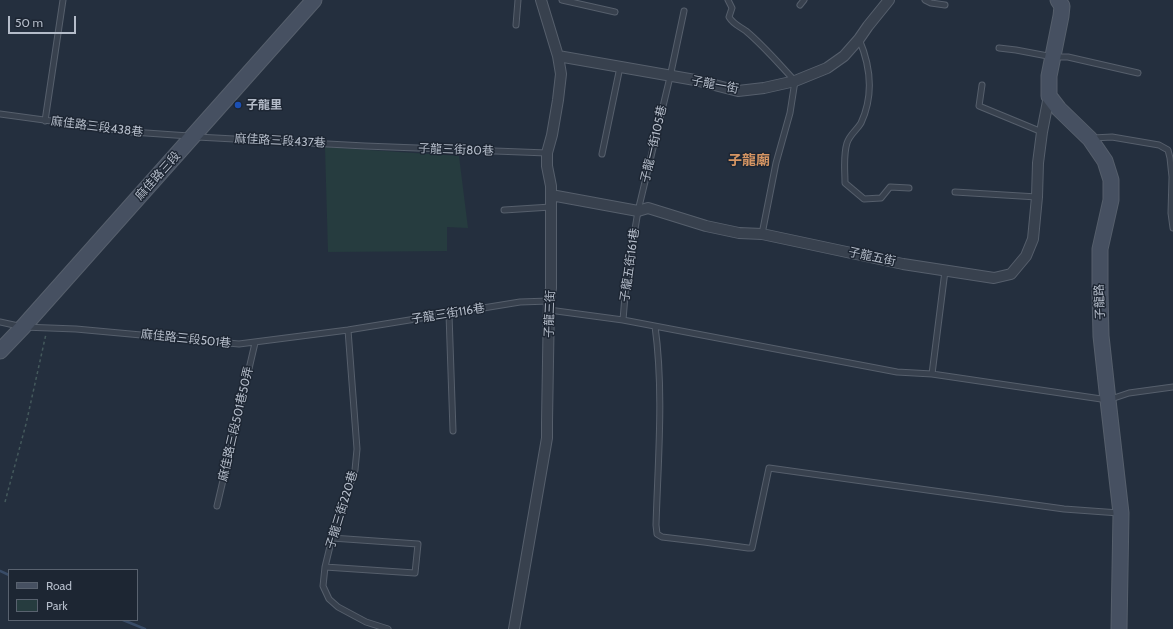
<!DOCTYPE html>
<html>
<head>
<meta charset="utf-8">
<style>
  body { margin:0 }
  #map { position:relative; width:1173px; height:629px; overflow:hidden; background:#242f3e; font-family:Cabin,sans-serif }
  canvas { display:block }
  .legend { position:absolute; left:8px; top:569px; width:130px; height:52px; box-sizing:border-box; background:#1d2633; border:1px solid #59626f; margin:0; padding:5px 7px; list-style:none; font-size:12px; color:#b4bcc9 }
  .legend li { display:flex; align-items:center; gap:8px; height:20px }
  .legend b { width:20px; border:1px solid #59626f }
  .scale { position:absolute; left:8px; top:16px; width:68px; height:18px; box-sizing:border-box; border:2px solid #b4bcc9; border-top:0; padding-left:5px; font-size:12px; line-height:14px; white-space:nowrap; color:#b4bcc9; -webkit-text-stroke:3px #1d2633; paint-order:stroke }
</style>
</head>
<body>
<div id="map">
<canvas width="1173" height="629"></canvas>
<ul class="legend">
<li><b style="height:5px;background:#465061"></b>Road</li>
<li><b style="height:11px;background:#263c3f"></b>Park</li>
</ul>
<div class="scale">50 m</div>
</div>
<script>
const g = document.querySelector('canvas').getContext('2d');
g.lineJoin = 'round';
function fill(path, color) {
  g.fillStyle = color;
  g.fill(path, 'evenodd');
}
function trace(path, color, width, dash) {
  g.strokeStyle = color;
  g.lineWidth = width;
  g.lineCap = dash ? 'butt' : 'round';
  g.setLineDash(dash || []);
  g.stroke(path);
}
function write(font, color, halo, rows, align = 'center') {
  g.font = font + ' Cabin,"Noto Sans TC",sans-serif';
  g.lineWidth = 3;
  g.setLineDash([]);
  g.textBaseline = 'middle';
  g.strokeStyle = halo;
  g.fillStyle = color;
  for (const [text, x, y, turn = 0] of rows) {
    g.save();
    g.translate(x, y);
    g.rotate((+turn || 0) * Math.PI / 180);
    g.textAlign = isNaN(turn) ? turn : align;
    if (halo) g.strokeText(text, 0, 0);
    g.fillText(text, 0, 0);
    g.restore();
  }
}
const green = new Path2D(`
  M 325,147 L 459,156 L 468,228 L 447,227 L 447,251 L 328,252 Z`);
const stream = new Path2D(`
  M 0,571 L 9,575
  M 123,620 L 145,629`);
const path = new Path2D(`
  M 5,502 L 26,424 L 46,334`);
const lane = new Path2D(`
  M 562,0 L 615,12
  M 728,0 L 732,8 L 729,17 C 733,24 739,26 746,31 C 764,46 779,64 795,81 L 790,113 L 776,163 L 762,234
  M 925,0 L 931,3 L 945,5
  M 800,5 L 804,0
  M 516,25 L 518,0
  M 859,39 C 871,67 874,95 861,123 C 857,130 850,134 847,143 C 843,156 845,170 845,183 L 864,199 L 881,198 L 890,187 L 909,188
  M 999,48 L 1016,50 L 1053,57 L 1068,57 L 1138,73
  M 982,85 L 979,106 L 1042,132
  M 0,114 L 132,132 L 189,136
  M 45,121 L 63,0
  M 197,137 L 365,146 L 547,153
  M 1093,138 L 1112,137 L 1159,145 L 1168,150 L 1170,158 L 1172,177 L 1171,213 L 1173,228
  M 602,154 L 620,67
  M 955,192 L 1037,197
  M 504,210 L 551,207
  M 549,310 L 623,320 L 897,372 L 932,374 L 1108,400 L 1129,393 L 1173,387
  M 449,314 L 453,431
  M 623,320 L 626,284 L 638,211 L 670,77 L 684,11
  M 0,322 L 23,327 L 76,329 L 239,344 L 348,330 L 520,302 L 549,301
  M 655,326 C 664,392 658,459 656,525 L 657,534 L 662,537 L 704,542 L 748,548 L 752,548 L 769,468 L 1064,509 L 1119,513
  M 348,330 L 357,449 L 355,470 L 332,538 L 325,567 L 323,586 L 329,599 L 338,607 L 366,622 L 388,629
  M 932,374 L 945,271
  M 217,506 L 255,343
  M 325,567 L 415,573 L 418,544 L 332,538`);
const street = new Path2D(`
  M 558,56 L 695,80 L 738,91 L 764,88 L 795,81 L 827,68 L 844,56 L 859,39 L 868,26 L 889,0
  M 551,195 L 638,211 L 648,208 L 706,226 L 739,233 L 762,234 L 903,264 L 994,278 L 1011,274 L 1026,256 L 1033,239 L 1037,197 L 1038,163 L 1042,132 L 1049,96
  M 514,629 L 547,438 L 547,422 L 549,301 L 551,288 L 551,186 L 547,166 L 547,153 L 552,135 L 558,100 L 561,74 L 558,56 L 541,0`);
const secondary = new Path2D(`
  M 1058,0 L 1062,6 L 1061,16 L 1049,76 L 1049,96 L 1059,109 L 1090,139 L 1105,161 L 1111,180 L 1111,200 L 1100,249 L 1100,293 L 1101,336 L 1108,400 L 1121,513 L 1119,629
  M 0,351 L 23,327 L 314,0`);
const markers = [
  [238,105,4,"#1a4fb4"]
];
const streetNames = [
  ["子龍一街",715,85,11],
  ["麻佳路三段438巷",97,127,7],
  ["麻佳路三段437巷",280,141,3],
  ["子龍一街105巷",654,144,-77],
  ["子龍三街80巷",456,150,2],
  ["麻佳路三段",158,176,-48],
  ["子龍五街",872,257,12],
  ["子龍五街161巷",630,265,-82],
  ["子龍路",1100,302,-92],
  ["子龍三街116巷",448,314,-9],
  ["子龍三街",550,314,-88],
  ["麻佳路三段501巷",186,339,6],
  ["麻佳路三段501巷50弄",236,424,-77],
  ["子龍三街220巷",342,510,-73]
];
const poiNames = [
  ["子龍里",246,105]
];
const quarterNames = [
  ["子龍廟",749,161]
];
fill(green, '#263c3f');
trace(stream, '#394c67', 2.5);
trace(lane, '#565f6c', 7);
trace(street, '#565f6c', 12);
trace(secondary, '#565f6c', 17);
trace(path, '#44595c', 1.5, [3, 3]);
trace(lane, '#38414e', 5);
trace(street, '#38414e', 10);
trace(secondary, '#465061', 15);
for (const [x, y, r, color] of markers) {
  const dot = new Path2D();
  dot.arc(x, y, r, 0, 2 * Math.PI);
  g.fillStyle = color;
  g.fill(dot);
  trace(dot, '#1d2633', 1.5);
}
write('12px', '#b4bcc9', '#1d2633', streetNames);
write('bold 12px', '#b4bcc9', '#1d2633', poiNames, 'left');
write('bold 14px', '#d59563', '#1d2633', quarterNames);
</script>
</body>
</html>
